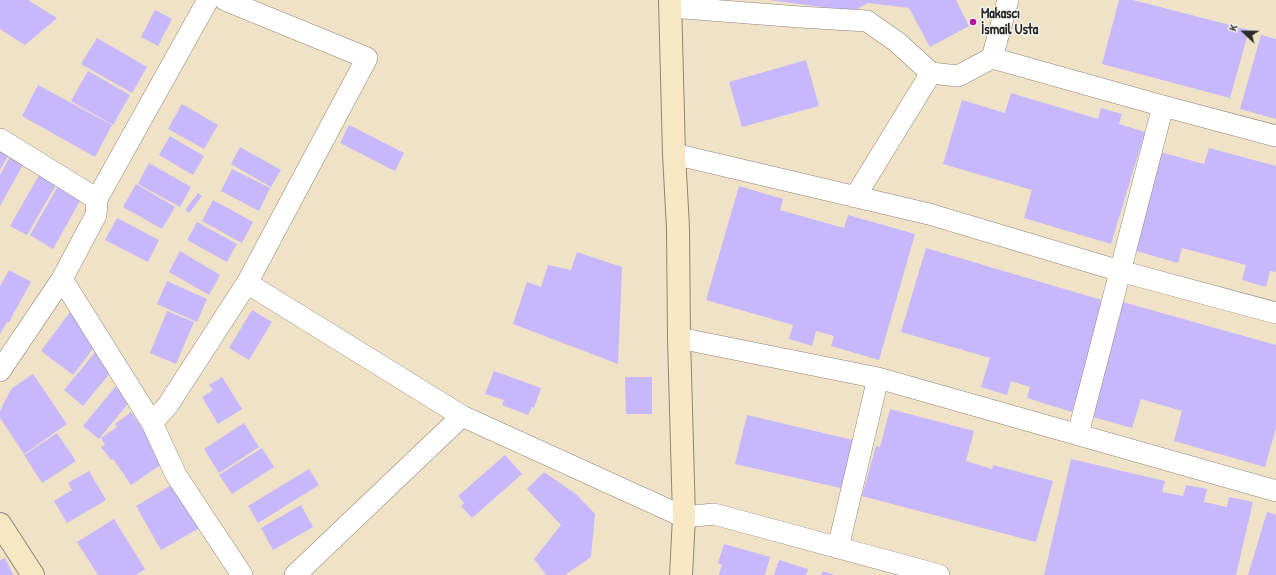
<!DOCTYPE html>
<html>
<head>
<meta charset="utf-8">
<style>
  body { margin:0 }
  #map { position:relative; width:1276px; height:575px; overflow:hidden; background:#efe2c7; font-family:"Patrick Hand",sans-serif }
  canvas { display:block }
  .north { position:absolute; left:1224px; top:12px; width:40px; height:40px; -webkit-text-stroke:3px #f6f6f2; paint-order:stroke; rotate:292deg; font-size:11px; font-weight:700; line-height:16px; text-align:center; color:#2b2b2b }
  .north::after { content:''; display:block; margin:auto; width:14px; height:18px; background:#2b2b2b; clip-path:polygon(50% 0,100% 100%,50% 72%,0 100%) }
</style>
</head>
<body>
<div id="map">
<canvas width="1276" height="575"></canvas>
<div class="north">K</div>
</div>
<script>
const g = document.querySelector('canvas').getContext('2d');
g.lineJoin = 'round';
function fill(path, color) {
  g.fillStyle = color;
  g.fill(path, 'evenodd');
}
function trace(path, color, width, dash) {
  g.strokeStyle = color;
  g.lineWidth = width;
  g.lineCap = dash ? 'butt' : 'round';
  g.setLineDash(dash || []);
  g.stroke(path);
}
function write(font, color, halo, rows, align = 'center') {
  g.font = font + ' "Patrick Hand",sans-serif';
  g.lineWidth = 3;
  g.setLineDash([]);
  g.textBaseline = 'middle';
  g.strokeStyle = halo;
  g.fillStyle = color;
  for (const [text, x, y, turn = 0] of rows) {
    g.save();
    g.translate(x, y);
    g.rotate((+turn || 0) * Math.PI / 180);
    g.textAlign = isNaN(turn) ? turn : align;
    if (halo) g.strokeText(text, 0, 0);
    g.fillText(text, 0, 0);
    g.restore();
  }
}
const building = new Path2D(`
  M 0,0 L 28,0 L 57,18 L 25,45 L 0,29 Z
  M 769,0 L 956,0 L 969,26 L 930,47 L 909,8 L 868,3 L 853,11 Z
  M 1119,0 L 1133,0 L 1249,30 L 1230,98 L 1102,64 Z
  M 155,10 L 172,19 L 158,46 L 141,37 Z
  M 1261,35 L 1276,39 L 1276,119 L 1240,109 Z
  M 97,38 L 147,67 L 132,93 L 81,64 Z
  M 806,60 L 819,106 L 742,127 L 729,82 Z
  M 88,71 L 130,95 L 113,125 L 71,101 Z
  M 38,85 L 112,125 L 95,157 L 22,116 Z
  M 1011,93 L 1098,119 L 1101,108 L 1122,114 L 1119,124 L 1145,132 L 1111,244 L 1024,218 L 1032,190 L 943,164 L 962,100 L 1005,113 Z
  M 182,104 L 218,125 L 204,149 L 168,129 Z
  M 349,125 L 404,153 L 395,171 L 340,143 Z
  M 170,136 L 204,156 L 193,175 L 159,155 Z
  M 0,143 L 12,149 L 0,170 Z
  M 240,147 L 281,170 L 271,187 L 231,164 Z
  M 1209,148 L 1276,166 L 1276,272 L 1270,271 L 1266,287 L 1242,280 L 1246,265 L 1182,248 L 1178,263 L 1133,250 L 1160,152 L 1204,164 Z
  M 13,151 L 27,158 L 0,206 L 0,175 Z
  M 149,163 L 191,187 L 180,207 L 138,184 Z
  M 43,168 L 60,178 L 27,235 L 10,226 Z
  M 232,169 L 270,188 L 259,211 L 221,191 Z
  M 62,179 L 85,192 L 53,249 L 30,235 Z
  M 136,184 L 175,207 L 162,229 L 123,207 Z
  M 739,186 L 783,199 L 780,210 L 844,228 L 848,215 L 915,234 L 879,360 L 831,346 L 834,336 L 816,331 L 812,346 L 789,339 L 793,325 L 706,300 Z
  M 198,193 L 202,196 L 189,213 L 185,210 Z
  M 213,200 L 253,222 L 242,243 L 202,221 Z
  M 117,218 L 159,240 L 148,262 L 105,240 Z
  M 197,222 L 237,244 L 227,262 L 187,240 Z
  M 926,248 L 1105,301 L 1072,412 L 1027,398 L 1030,387 L 1011,381 L 1007,395 L 981,387 L 990,358 L 901,332 Z
  M 180,251 L 220,275 L 209,295 L 169,272 Z
  M 577,252 L 622,267 L 618,364 L 513,324 L 527,282 L 541,287 L 548,265 L 571,270 Z
  M 9,270 L 31,282 L 9,322 L 7,322 L 0,334 L 0,286 Z
  M 167,281 L 207,299 L 197,322 L 157,304 Z
  M 1119,301 L 1276,345 L 1276,428 L 1265,467 L 1174,441 L 1182,411 L 1141,399 L 1132,428 L 1086,415 Z
  M 252,310 L 272,322 L 249,360 L 229,348 Z
  M 167,311 L 194,322 L 176,364 L 150,353 Z
  M 70,312 L 87,326 L 98,342 L 73,375 L 41,351 Z
  M 96,351 L 115,367 L 83,406 L 64,390 Z
  M 494,371 L 541,388 L 534,408 L 532,407 L 528,415 L 502,405 L 504,400 L 485,394 Z
  M 33,374 L 67,424 L 24,454 L 0,418 L 0,411 L 11,389 Z
  M 222,377 L 242,409 L 218,424 L 202,397 L 213,390 L 209,385 Z
  M 625,377 L 652,377 L 652,414 L 626,414 Z
  M 115,387 L 131,400 L 99,439 L 83,426 Z
  M 890,409 L 974,431 L 966,461 L 992,469 L 993,465 L 1053,481 L 1036,542 L 862,496 L 876,446 L 880,447 Z
  M 131,412 L 165,462 L 131,485 L 113,459 L 111,460 L 101,447 L 105,445 L 101,438 L 117,427 L 115,424 Z
  M 747,415 L 857,441 L 845,489 L 735,464 Z
  M 244,423 L 259,447 L 219,473 L 204,449 Z
  M 57,433 L 76,461 L 42,483 L 24,455 Z
  M 262,448 L 274,467 L 232,494 L 219,475 Z
  M 505,455 L 522,474 L 472,518 L 461,506 L 464,503 L 458,496 Z
  M 1071,459 L 1165,481 L 1162,492 L 1183,496 L 1186,485 L 1207,489 L 1204,502 L 1227,507 L 1229,497 L 1253,502 L 1236,575 L 1044,575 Z
  M 309,469 L 319,485 L 258,523 L 248,506 Z
  M 89,471 L 106,500 L 67,523 L 54,501 L 72,490 L 68,483 Z
  M 544,472 L 577,495 L 595,514 L 591,557 L 565,575 L 546,575 L 534,559 L 561,525 L 527,489 Z
  M 175,483 L 203,526 L 161,550 L 136,506 Z
  M 301,505 L 313,527 L 273,550 L 261,528 Z
  M 1267,512 L 1276,515 L 1276,575 L 1248,575 Z
  M 114,519 L 145,569 L 136,575 L 98,575 L 77,542 Z
  M 724,544 L 770,557 L 765,575 L 719,575 L 722,565 L 718,563 Z
  M 5,558 L 13,575 L 0,575 L 0,560 Z
  M 779,560 L 808,569 L 806,575 L 774,575 Z
  M 823,571 L 834,575 L 821,575 Z`);
const street = new Path2D(`
  M 671,7 L 800,17 L 867,21 L 897,42 L 931,73
  M 992,58 L 1008,0
  M 0,139 L 97,199
  M 674,154 L 929,214 L 1120,271 L 1276,313
  M 855,197 L 931,73 L 958,76 L 992,58 L 1163,106 L 1276,136
  M 62,279 L 152,423 L 176,475 L 242,575
  M 247,283 L 462,416 L 684,517 L 714,514 L 939,575
  M 679,338 L 878,378 L 1276,491
  M 0,371 L 62,279 L 96,215 L 97,199 L 208,0
  M 152,423 L 168,405 L 247,283 L 367,58 L 225,0
  M 1078,434 L 1163,106
  M 838,548 L 878,378
  M 295,575 L 462,416`);
const secondary = new Path2D(`
  M 670,0 L 674,154 L 678,228 L 679,338 L 684,517 L 681,575
  M 0,524 L 33,575`);
const markers = [
  [973,22,4,"#b5179e"]
];
const poiNames = [
  ["Makascı",981,14],
  ["İsmail Usta",981,30]
];
fill(building, '#c7b7fc');
trace(street, '#8d8679', 22);
trace(secondary, '#8d8679', 24);
trace(street, '#fff', 21);
trace(secondary, '#f7e8c3', 22);
for (const [x, y, r, color] of markers) {
  const dot = new Path2D();
  dot.arc(x, y, r, 0, 2 * Math.PI);
  g.fillStyle = color;
  g.fill(dot);
  trace(dot, '#f6f6f2', 1.5);
}
write('bold 14px', '#2b2b2b', '#f6f6f2', poiNames, 'left');
</script>
</body>
</html>
